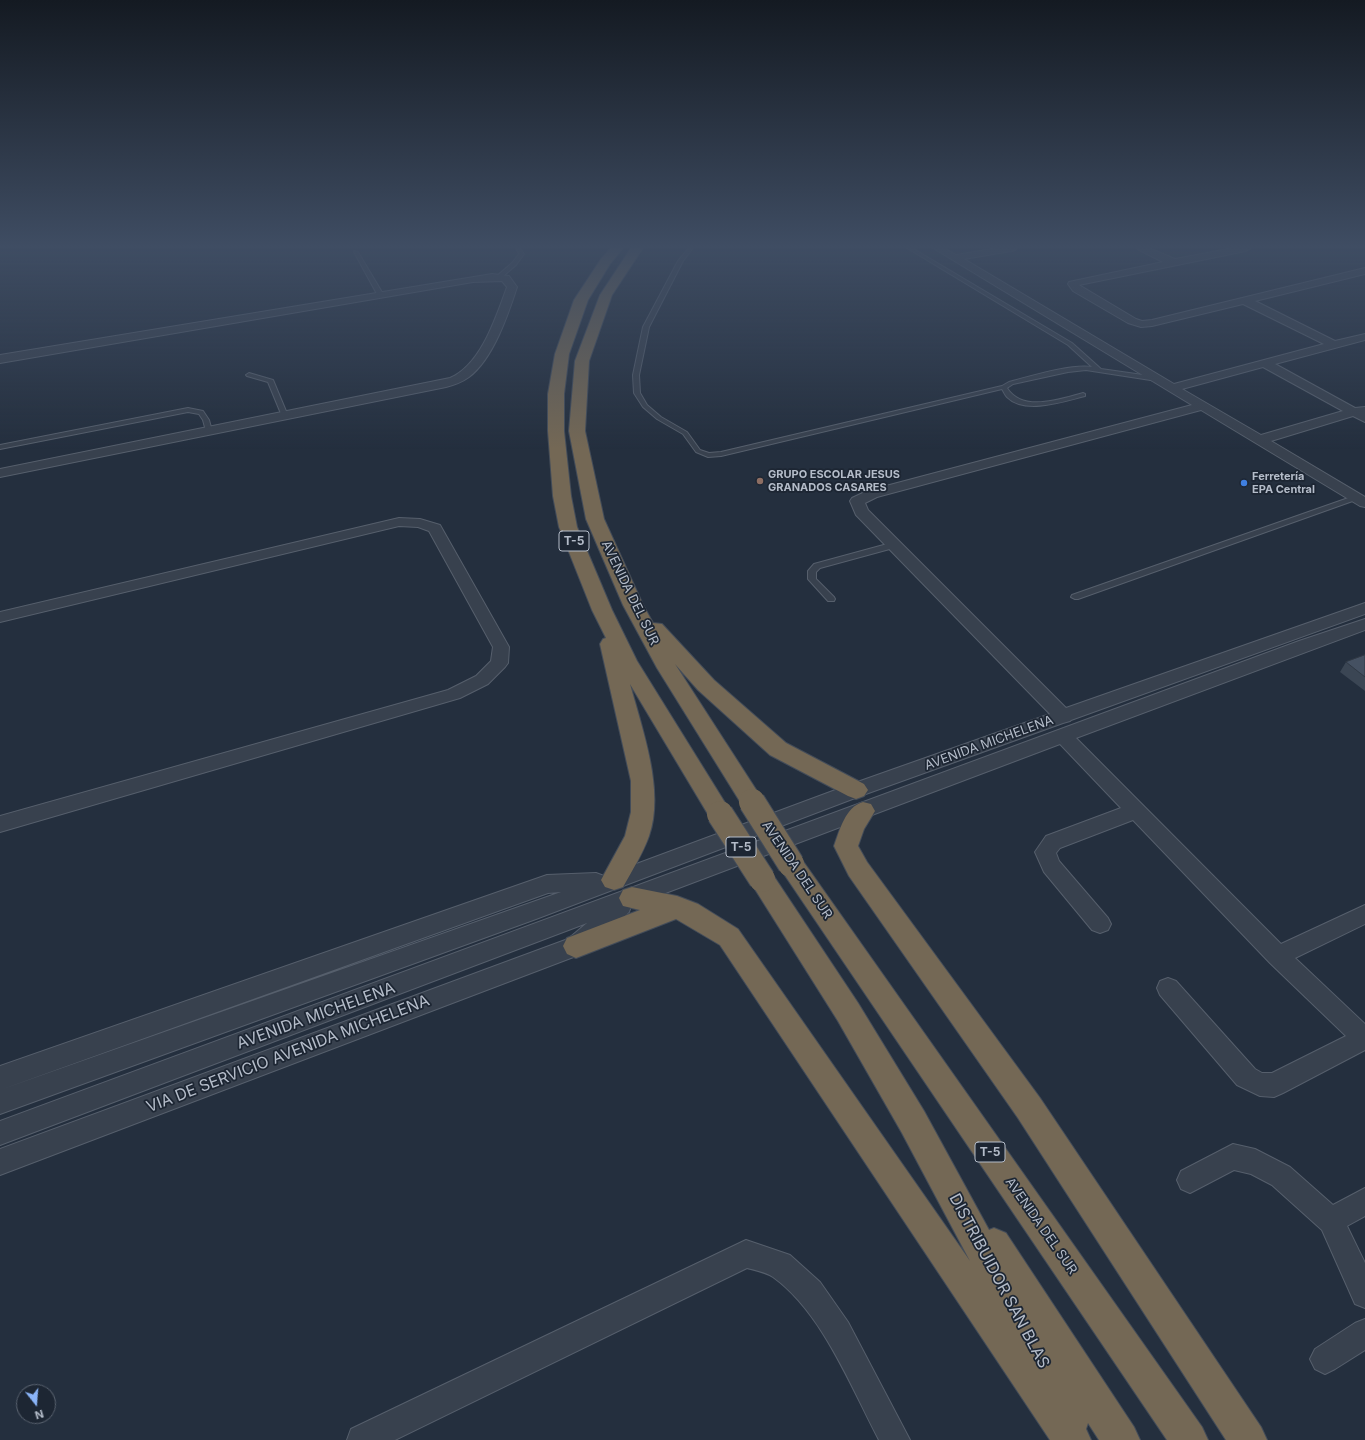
<!DOCTYPE html>
<html>
<head>
<meta charset="utf-8">
<style>
  body { margin:0 }
  #map { position:relative; width:1365px; height:1440px; overflow:hidden; background:#242f3e; font-family:Inter,sans-serif }
  canvas { display:block }
  .north { position:absolute; left:16px; top:1384px; width:40px; height:40px; box-sizing:border-box; background:#1d2633; border:1px solid #59626f; border-radius:50%; rotate:163deg; font-size:11px; font-weight:700; line-height:16px; text-align:center; color:#b4bcc9 }
  .north::after { content:''; display:block; margin:auto; width:14px; height:18px; background:#8ab4f8; clip-path:polygon(50% 0,100% 100%,50% 72%,0 100%) }
</style>
</head>
<body>
<div id="map">
<canvas width="1365" height="1440"></canvas>
<div class="north">N</div>
</div>
<script>
const g = document.querySelector('canvas').getContext('2d');
g.lineJoin = 'round';
function trace(path, color, width, dash) {
  g.strokeStyle = color;
  g.lineWidth = width;
  g.lineCap = dash ? 'butt' : 'round';
  g.setLineDash(dash || []);
  g.stroke(path);
}
function fill(path, color) {
  g.fillStyle = color;
  g.fill(path, 'evenodd');
}
function write(font, color, halo, rows, align = 'center') {
  g.font = font + ' Inter,sans-serif';
  g.lineWidth = 3.5;
  g.setLineDash([]);
  g.textBaseline = 'middle';
  g.strokeStyle = halo;
  g.fillStyle = color;
  for (const [text, x, y, turn = 0] of rows) {
    g.save();
    g.translate(x, y);
    g.rotate((+turn || 0) * Math.PI / 180);
    g.textAlign = isNaN(turn) ? turn : align;
    if (halo) g.strokeText(text, 0, 0);
    g.fillText(text, 0, 0);
    g.restore();
  }
}
const lane = new Path2D(`
  M 516,248 L 520,248 L 524,254 L 516,265 L 501,278 L 497,278 L 497,276 L 512,263 L 519,254 Z
  M 689,248 L 693,248 L 683,261 L 649,327 L 639,375 L 640,393 L 647,405 L 661,417 L 687,432 L 700,450 L 709,453 L 721,452 L 1002,386 L 1009,382 C 1032,376 1070,364 1092,367 L 1068,345 L 907,248 L 912,248 L 1072,343 L 1101,369 L 1157,377 L 1160,379 L 1157,381 L 1086,370 L 1068,372 L 1013,384 L 1007,388 C 1023,413 1060,399 1083,393 L 1085,394 L 1085,396 C 1065,401 1025,415 1007,397 C 1005,395 1004,392 1002,389 L 721,456 L 708,457 L 696,452 L 683,434 L 657,419 L 643,407 L 634,393 L 633,375 L 643,327 L 678,261 Z
  M 354,251 L 358,252 L 383,294 L 382,295 L 377,294 L 354,252 Z
  M 249,373 L 273,380 L 288,416 L 287,417 L 282,416 L 268,382 L 247,376 L 246,375 Z
  M 188,408 L 203,411 L 209,420 L 212,431 L 211,432 L 206,431 L 203,420 L 199,414 L 188,412 L 0,449 L 0,445 Z
  M 1354,496 L 1357,496 L 1361,498 L 1078,599 L 1075,599 L 1071,597 L 1072,595 Z
  M 891,543 L 897,543 L 898,545 L 897,547 L 820,568 L 816,572 L 816,579 L 834,597 L 835,599 L 834,601 L 828,601 L 808,579 L 808,571 L 814,564 Z`);
const street = new Path2D(`
  M 933,248 L 944,248 L 956,255 L 997,248 L 1017,248 L 1015,250 L 1012,251 L 964,259 L 1174,384 L 1324,344 L 1243,304 L 1152,326 L 1141,327 L 1128,323 L 1073,291 L 1068,284 L 1069,282 L 1163,262 L 1139,250 L 1137,248 L 1149,248 L 1175,259 L 1233,248 L 1251,248 L 1246,251 L 1079,285 L 1136,319 L 1142,321 L 1152,320 L 1365,268 L 1365,274 L 1255,301 L 1335,341 L 1365,334 L 1365,340 L 1275,364 L 1355,408 L 1365,407 L 1365,422 L 1353,416 L 1271,441 L 1365,497 L 1365,507 L 1360,506 L 1201,410 L 877,497 L 865,503 L 868,510 L 1066,708 L 1365,603 L 1365,614 L 1071,720 L 1070,721 L 1063,723 L 863,795 L 536,919 L 0,1114 L 0,1090 L 561,892 L 548,893 L 0,1090 L 0,1066 L 547,875 L 596,873 L 604,876 L 849,785 L 1050,714 L 856,515 L 850,501 L 852,498 L 867,491 L 1192,405 ZM 1263,367 L 1343,411 L 1261,435 L 1182,389 Z
  M 492,274 L 509,276 L 517,287 C 508,315 493,359 469,377 C 462,382 454,385 446,387 L 0,477 L 0,469 L 450,378 C 481,365 496,317 507,287 L 502,281 L 473,282 L 0,363 L 0,355 Z
  M 399,518 L 420,519 L 440,525 L 509,647 L 508,663 L 505,667 L 488,684 L 460,698 L 0,832 L 0,816 L 448,690 L 476,676 L 491,661 L 493,647 L 429,531 L 418,527 L 399,526 L 0,622 L 0,612 Z
  M 1365,619 L 1365,630 L 1076,738 L 1281,944 L 1365,905 L 1365,924 L 1295,958 L 1365,1024 L 1365,1050 L 1283,1093 L 1274,1097 L 1260,1096 L 1237,1085 L 1160,995 L 1157,988 L 1160,981 L 1168,978 L 1176,981 L 1255,1069 L 1262,1073 L 1272,1073 L 1346,1036 L 1270,963 L 1133,820 L 1060,848 L 1056,853 L 1059,861 L 1108,918 L 1111,924 L 1108,930 L 1100,933 L 1092,930 L 1044,872 L 1035,852 L 1046,836 L 1121,808 L 1060,744 L 631,906 L 629,912 L 584,953 L 0,1175 L 0,1149 L 568,939 L 587,923 L 0,1145 L 0,1121 L 1299,641 Z
  M 1233,1144 L 1255,1149 L 1290,1167 L 1333,1205 L 1365,1188 L 1365,1216 L 1347,1226 L 1365,1263 L 1365,1308 L 1355,1304 L 1322,1230 L 1272,1185 L 1251,1174 L 1234,1170 L 1190,1193 L 1181,1189 L 1177,1180 L 1181,1171 Z
  M 746,1240 L 790,1255 L 820,1282 L 848,1322 L 910,1440 L 879,1440 C 851,1387 822,1312 773,1277 C 766,1272 755,1270 747,1268 L 395,1440 L 347,1440 L 351,1429 Z
  M 1365,1319 L 1365,1350 L 1335,1369 L 1325,1374 L 1315,1369 L 1310,1359 L 1315,1349 L 1355,1323 Z`);
const highway = new Path2D(`
  M 611,248 L 623,248 L 610,264 L 588,300 L 569,354 L 564,394 L 564,431 L 571,496 L 577,527 L 612,610 L 637,661 L 732,814 L 728,821 L 720,823 L 712,821 L 630,684 C 642,729 665,791 649,836 C 643,853 632,871 623,887 L 614,890 L 605,887 L 601,880 L 625,836 L 631,812 L 631,781 L 600,644 L 603,639 L 606,638 L 592,610 L 559,527 L 553,496 L 548,431 L 548,394 L 555,354 L 574,300 L 601,259 Z
  M 631,248 L 643,248 L 612,295 L 589,361 L 585,431 L 604,519 L 643,605 L 653,623 L 662,624 L 714,680 L 786,743 L 864,784 L 868,790 L 864,796 L 856,799 L 848,796 L 770,755 L 698,690 L 675,664 L 764,802 L 760,808 L 752,811 L 744,808 L 657,668 L 623,605 L 586,519 L 569,431 L 575,361 L 600,295 Z
  M 863,802 L 871,804 L 875,811 L 864,829 L 858,846 L 867,862 L 1040,1098 L 1261,1427 L 1267,1440 L 1226,1440 L 1018,1118 L 849,876 L 834,846 C 840,830 845,807 863,802 Z
  M 791,854 L 800,857 L 1202,1427 L 1208,1440 L 1167,1440 L 782,871 L 778,864 L 782,857 Z
  M 762,869 L 771,872 L 858,1003 L 924,1111 L 989,1230 L 994,1228 L 1006,1233 L 1134,1427 L 1140,1440 L 1099,1440 L 1088,1423 L 1086,1429 L 1091,1440 L 1050,1440 L 720,945 L 676,919 L 576,958 L 567,954 L 563,946 L 567,938 L 640,910 L 623,906 L 619,898 L 623,890 L 632,887 L 677,896 L 698,904 L 738,929 L 970,1261 L 902,1133 L 838,1021 L 753,886 L 749,879 L 753,872 Z`);
const highwayBridge = new Path2D(`
  M 752,802 L 791,864
  M 720,814 L 762,879`);
const wall = new Path2D(`
  M 1365,655 L 1365,691 L 1340,672 L 1346,662 Z`);
const building = new Path2D(`
  M 1365,655 L 1365,677 L 1346,662 Z`);
const markers = [
  [760,481,4,"#8d6e63"],
  [1244,483,4,"#3f7fe0"]
];
const farPoinames = [
  ["GRUPO ESCOLAR JESUS",768,475],
  ["GRANADOS CASARES",768,488],
  ["Ferretería",1252,477],
  ["EPA Central",1252,490]
];
const shields = [
  [574,541,30],
  [741,847,30],
  [990,1152,30]
];
const shieldNames = [
  ["T-5",574,541],
  ["T-5",741,847],
  ["T-5",990,1152]
];
const streetNames = [
  ["AVENIDA DEL SUR",630,593,64],
  ["AVENIDA MICHELENA",989,743,-20],
  ["AVENIDA DEL SUR",797,870,56],
  ["AVENIDA DEL SUR",1041,1226,55]
];
const nearStreetnames = [
  ["AVENIDA MICHELENA",316,1016,-20],
  ["VIA DE SERVICIO AVENIDA MICHELENA",288,1054,-21],
  ["DISTRIBUIDOR SAN BLAS",999,1281,62]
];
trace(lane, '#565f6c', 2);
trace(street, '#565f6c', 2);
trace(highway, '#434c59', 2);
fill(lane, '#38414e');
fill(street, '#38414e');
fill(highway, '#746855');
trace(highwayBridge, '#434c59', 28, []);
trace(highwayBridge, '#746855', 26);
fill(wall, '#3b4654');
fill(building, '#455162');
trace(building, '#303945', 1);
const sky = g.createLinearGradient(0, 0, 0, 449);
sky.addColorStop(0, '#141a22');
sky.addColorStop(0.55, '#3f4d63');
sky.addColorStop(1, '#3f4d6300');
g.fillStyle = sky;
g.fillRect(0, 0, 1365, 449);
for (const [x, y, r, color] of markers) {
  const dot = new Path2D();
  dot.arc(x, y, r, 0, 2 * Math.PI);
  g.fillStyle = color;
  g.fill(dot);
  trace(dot, '#1d2633', 1.5);
}
write('bold 11px', '#b4bcc9', '#1d2633', farPoinames, 'left');
for (const [x, y, w] of shields) {
  const box = new Path2D();
  box.roundRect(x - w / 2, y - 10, w, 20, 3);
  g.fillStyle = '#1d2633';
  g.fill(box);
  trace(box, '#b4bcc9', 1);
}
write('bold 12px', '#b4bcc9', null, shieldNames);
write('13px', '#b4bcc9', '#1d2633', streetNames);
write('16px', '#b4bcc9', '#1d2633', nearStreetnames);
</script>
</body>
</html>
